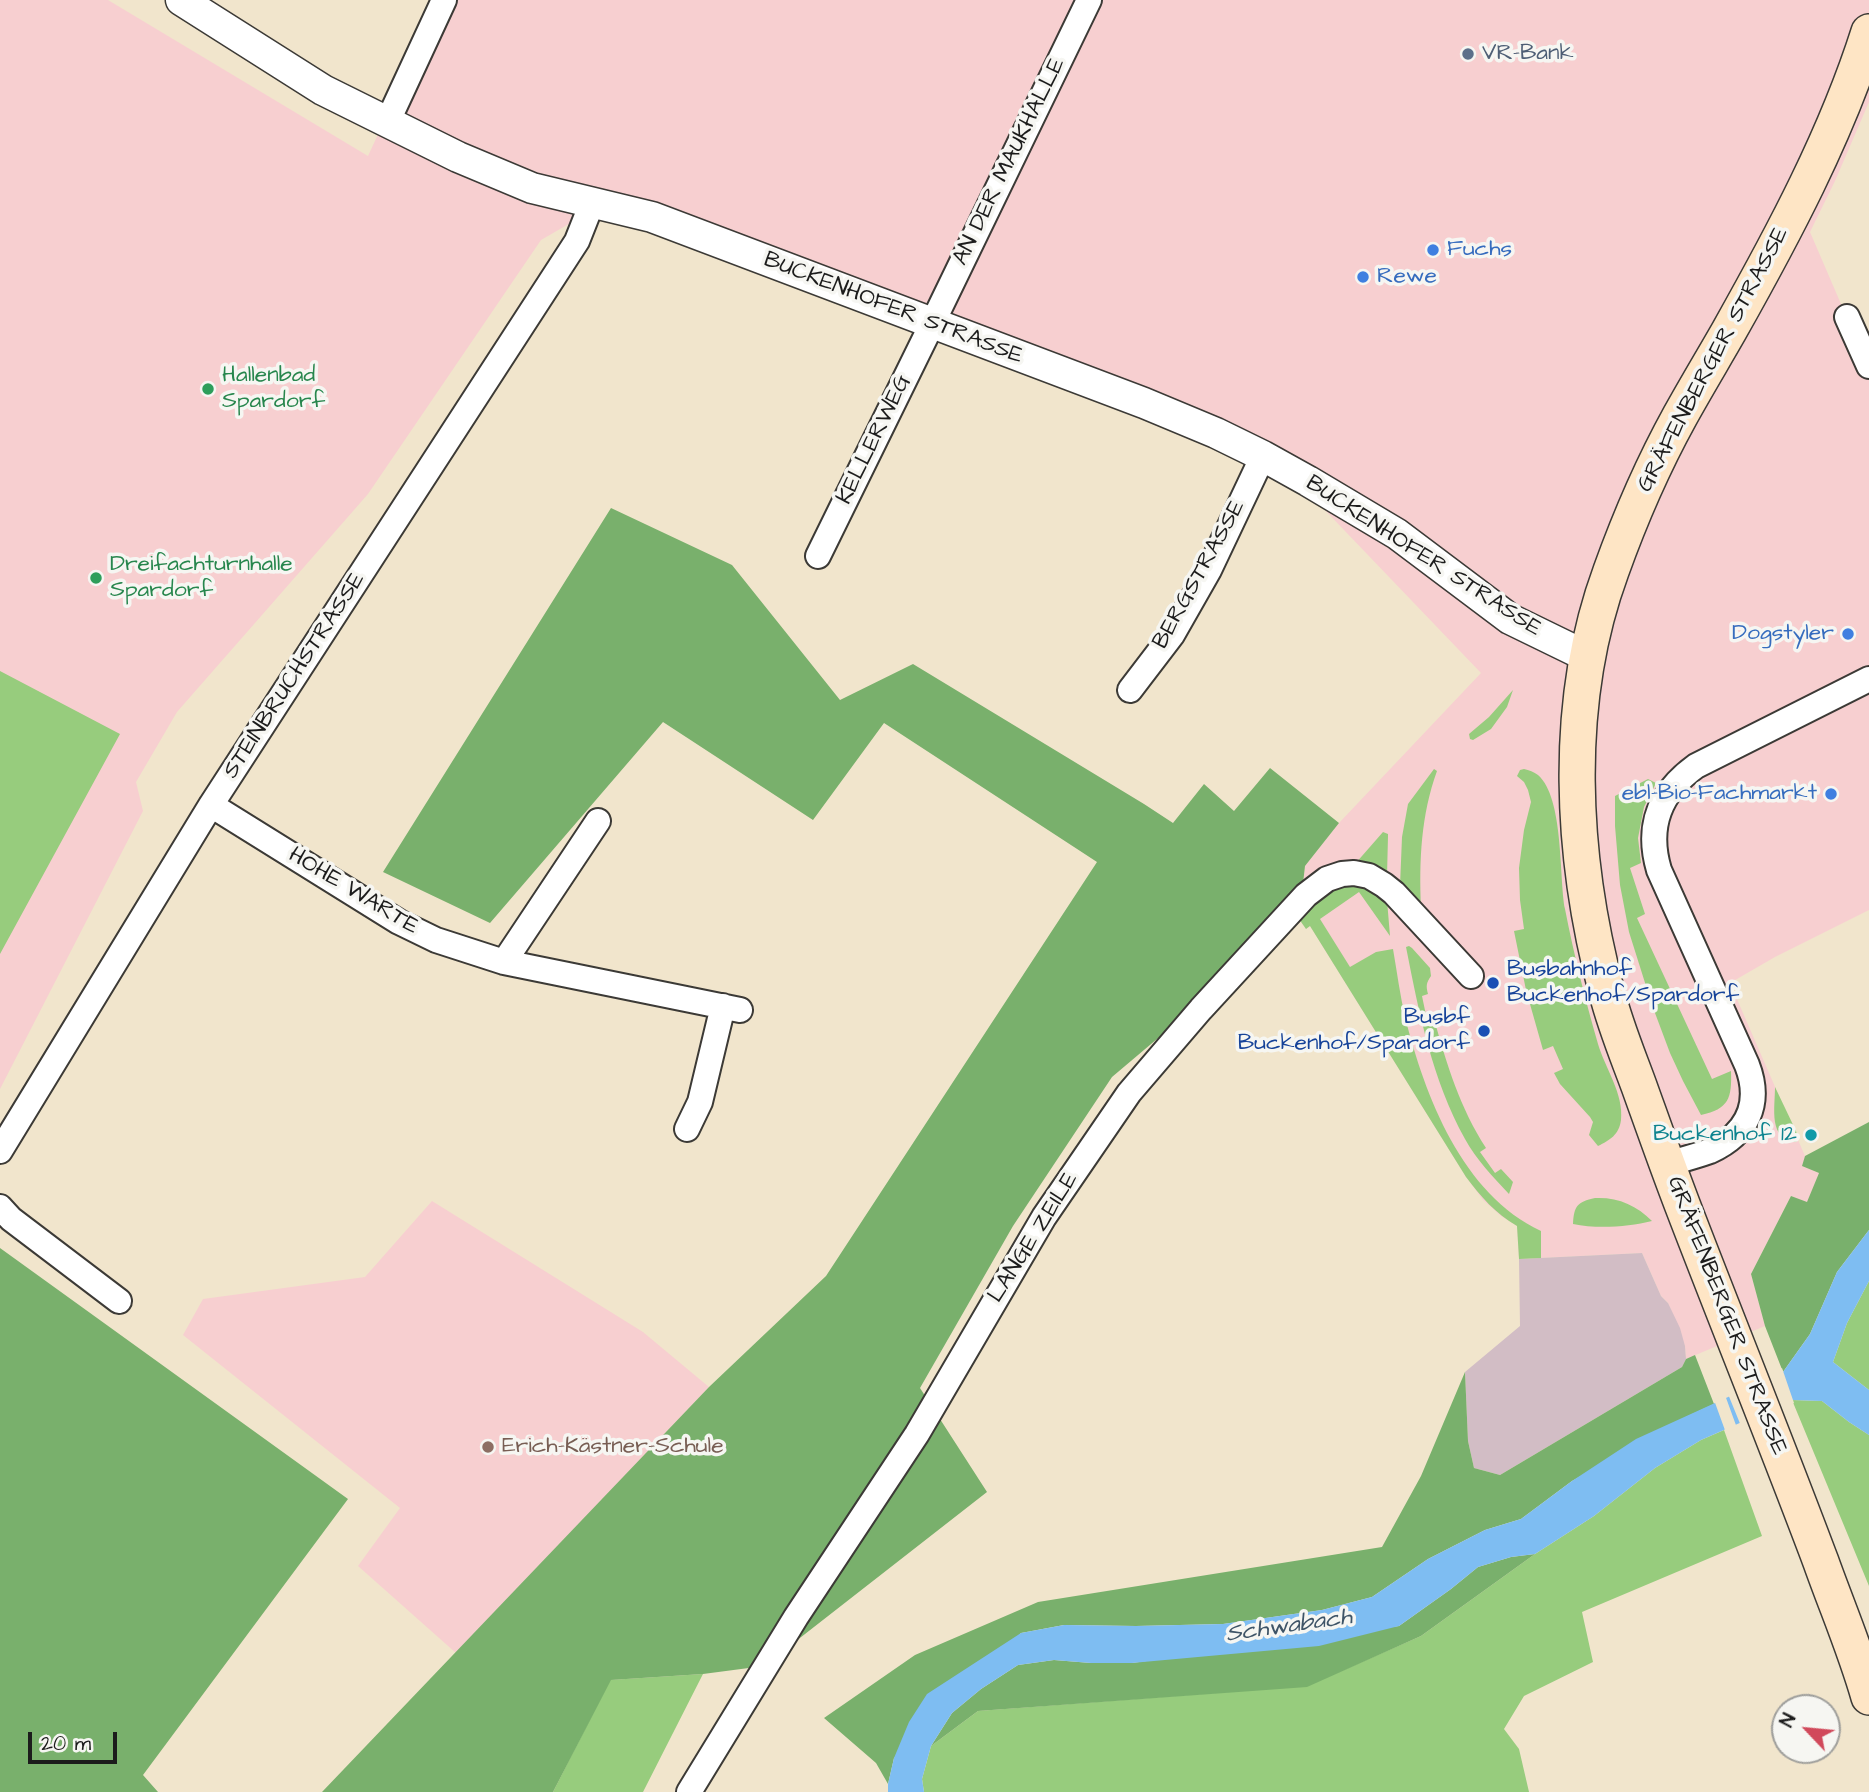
<!DOCTYPE html>
<html>
<head>
<meta charset="utf-8">
<style>
  body { margin:0 }
  #map { position:relative; width:1869px; height:1792px; overflow:hidden; background:#f1e5cc; font-family:"Architects Daughter",sans-serif }
  canvas { display:block }
  .north { position:absolute; left:1771px; top:1694px; width:70px; height:70px; box-sizing:border-box; background:#f6f6f2; border:2px solid #9f9f9c; border-radius:50%; rotate:296deg; font-size:19px; font-weight:700; line-height:28px; text-align:center; color:#1c1c1c }
  .north::after { content:''; display:block; margin:auto; width:24px; height:32px; background:#d1495b; clip-path:polygon(50% 0,100% 100%,50% 72%,0 100%) }
  .scale { position:absolute; left:28px; top:1732px; width:89px; height:32px; box-sizing:border-box; border:4px solid #1c1c1c; border-top:0; padding-left:9px; font-size:21px; line-height:24px; white-space:nowrap; color:#1c1c1c; -webkit-text-stroke:5px #f6f6f2; paint-order:stroke }
</style>
</head>
<body>
<div id="map">
<canvas width="1869" height="1792"></canvas>
<div class="north">N</div>
<div class="scale">20 m</div>
</div>
<script>
const g = document.querySelector('canvas').getContext('2d');
g.lineJoin = 'round';
function fill(path, color) {
  g.fillStyle = color;
  g.fill(path, 'evenodd');
}
function trace(path, color, width, dash) {
  g.strokeStyle = color;
  g.lineWidth = width;
  g.lineCap = dash ? 'butt' : 'round';
  g.setLineDash(dash || []);
  g.stroke(path);
}
function write(font, color, halo, rows, align = 'center') {
  g.font = font + ' "Architects Daughter",sans-serif';
  g.lineWidth = 7;
  g.setLineDash([]);
  g.textBaseline = 'middle';
  g.strokeStyle = halo;
  g.fillStyle = color;
  for (const [text, x, y, turn = 0] of rows) {
    g.save();
    g.translate(x, y);
    g.rotate((+turn || 0) * Math.PI / 180);
    g.textAlign = isNaN(turn) ? turn : align;
    if (halo) g.strokeText(text, 0, 0);
    g.fillText(text, 0, 0);
    g.restore();
  }
}
const built = new Path2D(`
  M 0,0 L 108,0 L 368,156 L 440,0 L 1869,0 L 1869,102 L 1835,181 L 1810,232 L 1869,369 L 1869,910 L 1775,957 L 1730,983 L 1805,1156 L 1803,1166 L 1819,1173 L 1807,1203 L 1791,1196 L 1751,1274 L 1765,1326 L 1686,1359 L 1685,1346 L 1668,1303 L 1661,1296 L 1642,1253 L 1519,1259 L 1517,1226 L 1501,1216 L 1483,1200 L 1466,1177 L 1310,926 L 1306,929 L 1299,919 L 1305,866 L 1339,823 L 1481,673 L 1275,458 L 605,203 L 541,240 L 368,494 L 177,712 L 136,782 L 143,811 L 0,1089 Z
  M 432,1201 L 643,1332 L 709,1387 L 456,1653 L 358,1566 L 400,1508 L 183,1335 L 203,1299 L 365,1277 Z`);
const industrial = new Path2D(`
  M 1642,1253 L 1661,1296 L 1668,1303 L 1680,1328 L 1685,1346 L 1686,1359 L 1682,1367 L 1500,1475 L 1474,1468 L 1468,1441 L 1465,1372 L 1520,1326 L 1519,1259 Z`);
const green = new Path2D(`
  M 0,671 L 120,734 L 0,954 Z
  M 1513,690 L 1507,707 L 1491,729 L 1473,740 L 1470,739 L 1469,734 L 1489,717 Z
  M 1434,769 L 1437,771 C 1421,815 1419,861 1421,907 L 1400,886 L 1402,837 L 1408,804 Z
  M 1524,769 C 1529,770 1534,772 1538,775 C 1564,798 1559,876 1565,909 C 1574,955 1585,999 1598,1044 C 1605,1068 1624,1094 1621,1120 C 1619,1135 1610,1140 1598,1146 L 1589,1135 L 1593,1122 L 1590,1117 L 1560,1084 L 1554,1073 L 1563,1069 L 1553,1046 L 1543,1050 L 1526,990 L 1514,931 L 1524,929 L 1520,900 L 1519,868 L 1524,830 L 1531,802 L 1528,790 L 1524,782 L 1517,776 L 1520,770 Z
  M 1648,779 L 1656,783 L 1644,807 L 1638,838 L 1641,863 L 1630,868 L 1645,914 L 1637,918 L 1712,1079 L 1731,1071 C 1732,1098 1729,1109 1701,1115 L 1683,1081 L 1670,1053 L 1652,1005 L 1629,932 L 1620,885 L 1615,826 L 1615,796 Z
  M 1383,832 L 1388,834 L 1388,836 L 1387,876 L 1355,864 Z
  M 1359,883 L 1387,900 L 1390,936 L 1359,892 L 1320,919 L 1350,967 L 1376,952 L 1393,949 C 1397,972 1400,995 1405,1017 C 1425,1096 1462,1194 1541,1231 L 1541,1258 L 1519,1259 L 1517,1226 C 1495,1213 1481,1197 1466,1177 L 1310,926 L 1306,929 L 1299,919 L 1323,896 L 1339,886 Z
  M 1409,946 L 1412,948 L 1430,968 L 1431,976 C 1426,983 1426,986 1428,994 L 1422,996 L 1427,1020 L 1434,1019 C 1447,1065 1460,1108 1486,1148 L 1480,1152 L 1495,1173 L 1501,1169 L 1513,1182 L 1509,1194 C 1493,1177 1476,1159 1465,1139 C 1432,1079 1419,1013 1406,947 Z
  M 1775,1087 L 1796,1131 L 1798,1139 L 1796,1142 C 1768,1140 1775,1108 1775,1087 Z
  M 1595,1198 C 1618,1197 1636,1205 1652,1221 C 1628,1227 1597,1229 1573,1224 C 1574,1206 1577,1202 1595,1198 Z
  M 1869,1281 L 1869,1390 L 1833,1362 L 1847,1323 Z
  M 1792,1400 L 1822,1401 L 1849,1422 L 1869,1435 L 1869,1586 Z
  M 1724,1430 L 1762,1536 L 1582,1612 L 1593,1662 L 1524,1696 L 1504,1729 L 1519,1749 L 1529,1792 L 924,1792 L 922,1779 L 931,1746 L 978,1711 L 1307,1686 L 1421,1636 L 1535,1554 L 1594,1516 L 1655,1468 L 1701,1440 Z
  M 703,1674 L 643,1792 L 553,1792 L 610,1680 Z`);
const forest = new Path2D(`
  M 611,508 L 732,565 L 840,700 L 913,664 L 1144,804 L 1173,823 L 1204,784 L 1234,811 L 1270,768 L 1339,823 L 1305,866 L 1299,919 L 1112,1077 L 1013,1226 L 920,1388 L 987,1492 L 764,1666 L 703,1674 L 611,1680 L 553,1792 L 322,1792 L 709,1387 L 826,1276 L 1097,862 L 884,723 L 813,820 L 663,722 L 490,923 L 383,872 Z
  M 1869,1122 L 1869,1230 L 1837,1272 L 1810,1334 L 1783,1372 L 1765,1326 L 1751,1274 L 1791,1196 L 1807,1202 L 1819,1173 L 1802,1166 L 1805,1156 Z
  M 0,1248 L 348,1499 L 143,1775 L 158,1792 L 0,1792 Z
  M 1695,1355 L 1714,1404 L 1686,1417 L 1572,1481 L 1521,1519 L 1485,1530 L 1428,1559 L 1372,1597 L 1322,1610 L 1223,1624 L 1136,1626 L 1064,1625 L 1021,1633 L 894,1758 L 888,1784 L 876,1763 L 824,1718 L 915,1655 L 1038,1602 L 1382,1547 L 1421,1476 L 1465,1372 L 1468,1441 L 1474,1468 L 1500,1475 L 1682,1367 L 1686,1359 Z
  M 1535,1554 L 1421,1636 L 1307,1687 L 978,1711 L 931,1746 L 952,1713 L 981,1689 L 1018,1665 L 1054,1660 L 1091,1663 L 1132,1663 L 1399,1626 L 1451,1589 L 1478,1567 L 1511,1557 Z`);
const water = new Path2D(`
  M 1869,1230 L 1869,1281 L 1847,1323 L 1833,1362 L 1869,1390 L 1869,1435 L 1849,1422 L 1822,1401 L 1792,1400 L 1701,1440 L 1655,1468 L 1594,1516 L 1535,1554 L 1511,1557 L 1478,1567 L 1451,1589 L 1399,1626 L 1319,1646 L 1132,1663 L 1091,1663 L 1054,1660 L 1018,1665 L 981,1689 L 952,1713 L 931,1746 L 922,1779 L 924,1792 L 888,1792 L 888,1784 L 894,1758 L 909,1722 L 927,1694 L 1021,1633 L 1064,1625 L 1136,1626 L 1223,1624 L 1322,1610 L 1372,1597 L 1428,1559 L 1485,1530 L 1521,1519 L 1572,1481 L 1636,1439 L 1783,1372 L 1810,1334 L 1837,1272 Z`);
const pier = new Path2D(`
  M 1782,1368 L 1794,1403 L 1741,1426 L 1728,1394 Z
  M 1725,1395 L 1737,1428 L 1726,1433 L 1714,1400 Z`);
const minor = new Path2D(`
  M 387,123 L 444,0
  M 1847,317 L 1869,366
  M 818,556 L 932,324 L 1089,0
  M 1130,690 L 1172,635 L 1209,570 L 1263,456
  M 211,805 L 399,922 L 436,940 L 504,962 L 740,1010
  M 504,962 L 598,821
  M 687,1129 L 700,1102 L 723,1006
  M 0,1151 L 211,805 L 577,241 L 592,203
  M 1667,1164 C 1681,1160 1696,1156 1710,1151 C 1747,1134 1762,1104 1747,1065 L 1659,870 C 1646,826 1660,792 1696,766 L 1869,679
  M 0,1207 L 11,1219 L 119,1301
  M 689,1792 L 796,1617 L 917,1434 L 1044,1217 L 1129,1093 L 1201,1009 L 1306,895 L 1327,879 L 1342,874 L 1354,873 L 1369,876 L 1384,885 L 1394,893 L 1471,976`);
const tertiary = new Path2D(`
  M 181,0 L 323,90 L 458,157 L 532,188 L 652,217 L 1144,403 L 1216,433 L 1263,456 L 1308,481 L 1397,534 L 1510,619 L 1588,657`);
const secondary = new Path2D(`
  M 1869,32 C 1836,136 1783,235 1729,331 C 1713,359 1696,387 1680,416 C 1653,465 1630,518 1611,571 C 1562,704 1571,858 1607,993 C 1615,1025 1628,1056 1639,1086 C 1653,1125 1667,1165 1682,1204 C 1728,1324 1776,1442 1821,1562 C 1837,1607 1856,1651 1869,1697`);
const markers = [
  [1468,54,7,"#5c6f8a"],
  [1433,250,7,"#3f7fe0"],
  [1363,277,7,"#3f7fe0"],
  [208,389,7,"#2e9e5b"],
  [96,578,7,"#2e9e5b"],
  [1848,634,7,"#3f7fe0"],
  [1831,794,7,"#3f7fe0"],
  [1493,983,7,"#1a4fb4"],
  [1484,1031,7,"#1a4fb4"],
  [1811,1135,7,"#0f9aa8"],
  [488,1447,7,"#8d6e63"]
];
const serviceNames = [
  ["VR-Bank",1482,54]
];
const streetNames = [
  ["AN DER MAUKHALLE",1010,162,-64],
  ["BUCKENHOFER STRASSE",893,309,21],
  ["GRÄFENBERGER STRASSE",1714,360,-62],
  ["KELLERWEG",875,440,-64],
  ["BUCKENHOFER STRASSE",1423,557,33],
  ["BERGSTRASSE",1200,575,-61],
  ["STEINBRUCHSTRASSE",295,676,-57],
  ["HOHE WARTE",353,892,31],
  ["LANGE ZEILE",1034,1238,-58],
  ["GRÄFENBERGER STRASSE",1726,1316,69]
];
const shopNames = [
  ["Fuchs",1447,250],
  ["Rewe",1377,277],
  ["Dogstyler",1834,634,"right"],
  ["ebl-Bio-Fachmarkt",1817,794,"right"]
];
const leisureNames = [
  ["Hallenbad",222,376],
  ["Spardorf",222,402],
  ["Dreifachturnhalle",110,565],
  ["Spardorf",110,591]
];
const transitNames = [
  ["Busbahnhof",1507,970],
  ["Buckenhof/Spardorf",1507,996],
  ["Busbf",1470,1018,"right"],
  ["Buckenhof/Spardorf",1470,1044,"right"]
];
const cultureNames = [
  ["Buckenhof 12",1797,1135]
];
const educationNames = [
  ["Erich-Kästner-Schule",502,1447]
];
const waterNames = [
  ["Schwabach",1289,1627,-8]
];
fill(built, '#f7cfd0');
fill(industrial, '#d2bdc5');
fill(green, '#97cc7d');
fill(forest, '#79b06c');
fill(water, '#7ebdf2');
fill(pier, '#f1e5cc');
trace(minor, '#3c3a36', 28);
trace(tertiary, '#3c3a36', 33);
trace(secondary, '#3c3a36', 38);
trace(minor, '#fff', 24);
trace(tertiary, '#fff', 30);
trace(secondary, '#fee5c5', 35);
for (const [x, y, r, color] of markers) {
  const dot = new Path2D();
  dot.arc(x, y, r, 0, 2 * Math.PI);
  g.fillStyle = color;
  g.fill(dot);
  trace(dot, '#f6f6f2', 2.5);
}
write('23px', '#4e5e75', '#f6f6f2', serviceNames, 'left');
write('23px', '#1c1c1c', '#f6f6f2', streetNames);
write('23px', '#366cbe', '#f6f6f2', shopNames, 'left');
write('23px', '#27864d', '#f6f6f2', leisureNames, 'left');
write('23px', '#164399', '#f6f6f2', transitNames, 'left');
write('23px', '#0d838f', '#f6f6f2', cultureNames, 'right');
write('23px', '#785e54', '#f6f6f2', educationNames, 'left');
write('italic 24px', '#3e5467', '#f6f6f2', waterNames);
</script>
</body>
</html>
